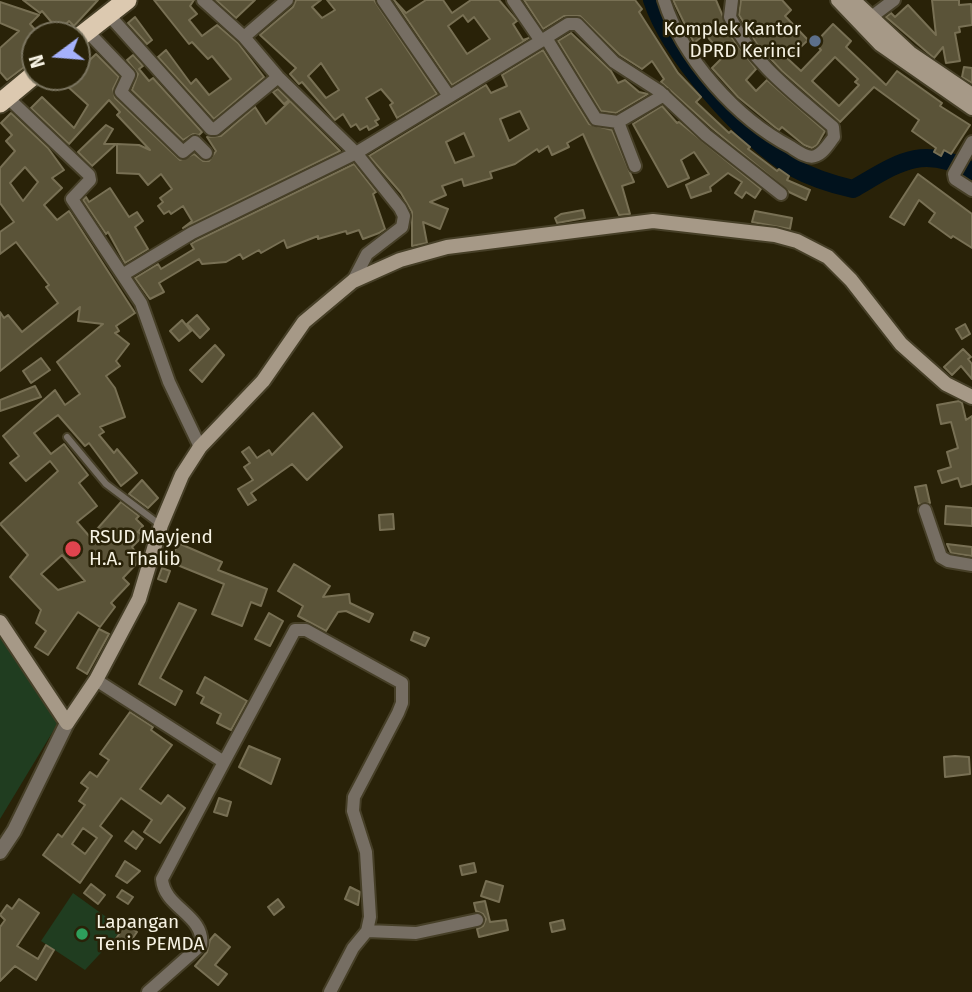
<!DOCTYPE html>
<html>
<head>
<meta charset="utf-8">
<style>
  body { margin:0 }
  #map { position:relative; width:972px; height:992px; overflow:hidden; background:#292208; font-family:"Fira Sans",sans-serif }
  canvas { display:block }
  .north { position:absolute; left:21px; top:21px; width:70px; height:70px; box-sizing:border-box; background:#292208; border:2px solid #7b7560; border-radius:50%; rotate:254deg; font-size:19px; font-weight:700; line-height:28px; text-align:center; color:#f6f2e3 }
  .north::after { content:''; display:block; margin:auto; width:24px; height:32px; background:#a5b1fc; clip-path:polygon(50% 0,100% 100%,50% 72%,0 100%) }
</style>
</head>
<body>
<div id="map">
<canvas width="972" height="992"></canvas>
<div class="north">N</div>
</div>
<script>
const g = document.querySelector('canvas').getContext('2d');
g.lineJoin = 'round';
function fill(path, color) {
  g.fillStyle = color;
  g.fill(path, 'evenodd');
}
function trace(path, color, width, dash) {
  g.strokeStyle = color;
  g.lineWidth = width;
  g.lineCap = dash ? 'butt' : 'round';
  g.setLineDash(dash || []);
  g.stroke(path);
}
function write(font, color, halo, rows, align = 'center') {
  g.font = font + ' "Fira Sans",sans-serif';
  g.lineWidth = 5;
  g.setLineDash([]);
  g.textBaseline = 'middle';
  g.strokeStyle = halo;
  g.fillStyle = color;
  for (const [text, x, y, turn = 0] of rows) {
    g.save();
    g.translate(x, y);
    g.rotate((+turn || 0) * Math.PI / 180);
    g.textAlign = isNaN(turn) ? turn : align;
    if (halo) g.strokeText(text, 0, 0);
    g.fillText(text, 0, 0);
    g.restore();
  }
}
const green = new Path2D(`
  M 0,635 L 58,723 L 0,819 Z
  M 73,893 L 123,929 L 85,970 L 41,941 Z`);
const river = new Path2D(`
  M 652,0 C 670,54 743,138 792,167 C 812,178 831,184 853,189 C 898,163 921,144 972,171`);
const building = new Path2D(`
  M 23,0 L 98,0 L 74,26 L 69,21 L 59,31 L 42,11 L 40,13 Z
  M 154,0 L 194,0 L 190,6 L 197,14 L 189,20 L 202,36 L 217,25 L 238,43 L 264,77 L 214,119 L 158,57 L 166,50 L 191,84 L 196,79 L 209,95 L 231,79 L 212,56 L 208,59 L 192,42 L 189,44 Z
  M 216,0 L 255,0 L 236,18 Z
  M 296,0 L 321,0 L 312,7 L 322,18 L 335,10 L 327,0 L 374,0 L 437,94 L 397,118 L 390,105 L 393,103 L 381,89 L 366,98 L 379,119 L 375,121 L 378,125 L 369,130 L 367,126 L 360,130 L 356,124 L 351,127 L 343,114 L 335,120 L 302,82 L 299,84 L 290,74 L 296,68 L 260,35 L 293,7 ZM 321,63 L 339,90 L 326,98 L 308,76 Z
  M 394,0 L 406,13 L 426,0 L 443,0 L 452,13 L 471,0 L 499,0 L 517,21 L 513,24 L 523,40 L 529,38 L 452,85 ZM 463,15 L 468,22 L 474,17 L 490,39 L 467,54 L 448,26 Z
  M 524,0 L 635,0 L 642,9 L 639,12 L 678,73 L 701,97 L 696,102 L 729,133 L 731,131 L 750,147 L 748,149 L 777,171 L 779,169 L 789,176 L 787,180 L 810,190 L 806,200 L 789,192 L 712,128 L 661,82 L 664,79 L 652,61 L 642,69 L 620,55 L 580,16 L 564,16 L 543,29 Z
  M 673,0 L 716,0 L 732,38 L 756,69 L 746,80 L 756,91 L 767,80 L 825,131 L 817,145 L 812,148 L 804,145 L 782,127 L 779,130 L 776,128 L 738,97 L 712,68 L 724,56 L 705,34 L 694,43 Z
  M 741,0 L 782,0 L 791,10 L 785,16 L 808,40 L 788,59 L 801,71 L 821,50 L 815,43 L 833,24 L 851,41 L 846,47 L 886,85 L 897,71 L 942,103 L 940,106 L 970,125 L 951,154 L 944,150 L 941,156 L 934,152 L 936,148 L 912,131 L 919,120 L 874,87 L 840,122 L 782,71 L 757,44 L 739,15 ZM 835,57 L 858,79 L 855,82 L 859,85 L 839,106 L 812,81 Z
  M 932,0 L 959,0 L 959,5 L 971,4 L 972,25 L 959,27 L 960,32 L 955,33 L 960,61 L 946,63 L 943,47 L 934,58 L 886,17 L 891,13 L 895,17 L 908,5 L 936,35 Z
  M 0,2 L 39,15 L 30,24 L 40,35 L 35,35 L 35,59 L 7,80 L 0,72 L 0,48 L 19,31 L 0,23 Z
  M 135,17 L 152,40 L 147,44 L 128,23 Z
  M 571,33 L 611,71 L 618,83 L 625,80 L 639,92 L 648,94 L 616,113 L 601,111 L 558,41 Z
  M 543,50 L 589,124 L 612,130 L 634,182 L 622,186 L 630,214 L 619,215 L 583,134 L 567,143 L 569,147 L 552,155 L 548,146 L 539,152 L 537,149 L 515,164 L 490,172 L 492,178 L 464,186 L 462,179 L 442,186 L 446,195 L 430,202 L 448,209 L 440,229 L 423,222 L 427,243 L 412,246 L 412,212 L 401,193 L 369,156 L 486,85 L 491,93 L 507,86 L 502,75 ZM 520,111 L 529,129 L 509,141 L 500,119 ZM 464,133 L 474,156 L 455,163 L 446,142 Z
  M 96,54 L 119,77 L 113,89 L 115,98 L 180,160 L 194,154 L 203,161 L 209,161 L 216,151 L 207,137 L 221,136 L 255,107 L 266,124 L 290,101 L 340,151 L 183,228 L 192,221 L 183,206 L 171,214 L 169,211 L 164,214 L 158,206 L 163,202 L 160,198 L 172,189 L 161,174 L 148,185 L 139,174 L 117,173 L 117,144 L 139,145 L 150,150 L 117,115 L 120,112 L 109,100 L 69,144 L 31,108 L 42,97 L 74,128 L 88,105 L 66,85 L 77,77 L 77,72 Z
  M 133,55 L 143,66 L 139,69 L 149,81 L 153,78 L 202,132 L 199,135 L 193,134 L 183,140 L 132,90 L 138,74 L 127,60 Z
  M 964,67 L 972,68 L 972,83 L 962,77 Z
  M 278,89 L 289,100 L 284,104 L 273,92 Z
  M 662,106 L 677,123 L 679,122 L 761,189 L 755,198 L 746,192 L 742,198 L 735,193 L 742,182 L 728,173 L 710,187 L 711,191 L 691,198 L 686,185 L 709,174 L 694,152 L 681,160 L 689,178 L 668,187 L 633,124 Z
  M 11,113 L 48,148 L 64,170 L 52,178 L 62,188 L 44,205 L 57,220 L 69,211 L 135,313 L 116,326 L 119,331 L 115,333 L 129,344 L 116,361 L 120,366 L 106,376 L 115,388 L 125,417 L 100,427 L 104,432 L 99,435 L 114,453 L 117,449 L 137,473 L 121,486 L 89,443 L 85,446 L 58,415 L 34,433 L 51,454 L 64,444 L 88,475 L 79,483 L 97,506 L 77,522 L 90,537 L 121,502 L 139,516 L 136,519 L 143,526 L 138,532 L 143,536 L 132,547 L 141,559 L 123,578 L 129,584 L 111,603 L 115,607 L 100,627 L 78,612 L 48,655 L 35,647 L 46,631 L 36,623 L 41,610 L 10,577 L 28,555 L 0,524 L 58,471 L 50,461 L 26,481 L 10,463 L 19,456 L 3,436 L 55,390 L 65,405 L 80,394 L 57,362 L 103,324 L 78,321 L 80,307 L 0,371 L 0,312 L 4,318 L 8,315 L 22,332 L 58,303 L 46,287 L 49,285 L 16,242 L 0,254 L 0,232 L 14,222 L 0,203 L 0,168 L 15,151 L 6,141 L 12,135 L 1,123 ZM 25,167 L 38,182 L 23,201 L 10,183 ZM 62,555 L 85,581 L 58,590 L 41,574 Z
  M 106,125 L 113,129 L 104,144 L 116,144 L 92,166 L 78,152 Z
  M 354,164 L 376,192 L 373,194 L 385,229 L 379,233 L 363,239 L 359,230 L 347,234 L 346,231 L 318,239 L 318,236 L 287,248 L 284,240 L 261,253 L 259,250 L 243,259 L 240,254 L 226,262 L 202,264 L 199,259 L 159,283 L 164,292 L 150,299 L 135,278 L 158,264 L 161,269 L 194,249 L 191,244 L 196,241 Z
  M 918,174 L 972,214 L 972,248 L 953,236 L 951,238 L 929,222 L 935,213 L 919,200 L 904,225 L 890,217 Z
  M 110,188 L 129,217 L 137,212 L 143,221 L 135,227 L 148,249 L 125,263 L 108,232 L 106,234 L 83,200 L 86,197 L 89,202 Z
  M 583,210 L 585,218 L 557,223 L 555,218 L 561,214 Z
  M 755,211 L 792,218 L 790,229 L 752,222 Z
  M 197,315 L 209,329 L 200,338 L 187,324 Z
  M 182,320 L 191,331 L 179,341 L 170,331 Z
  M 965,324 L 970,334 L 962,339 L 956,329 Z
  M 215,345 L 224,355 L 202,382 L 190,370 Z
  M 963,349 L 971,357 L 968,359 L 972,364 L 972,379 L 961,366 L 952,375 L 944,367 Z
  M 41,358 L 50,370 L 31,383 L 23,371 Z
  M 35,386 L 41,397 L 0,411 L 0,400 Z
  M 959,401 L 962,403 L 966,420 L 972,416 L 972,484 L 961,487 L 958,478 L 942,483 L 938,471 L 951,467 L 947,452 L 958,448 L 951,422 L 941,424 L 937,405 Z
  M 313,413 L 342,447 L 307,480 L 292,464 L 251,493 L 256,500 L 248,505 L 238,489 L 253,480 L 244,467 L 250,463 L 242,452 L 249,447 L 257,458 L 269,450 L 272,455 Z
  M 142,480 L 158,498 L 148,508 L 129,494 Z
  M 926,485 L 930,503 L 919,504 L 915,487 Z
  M 946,506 L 972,508 L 972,526 L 945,524 Z
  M 393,514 L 394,529 L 380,530 L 379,515 Z
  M 178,543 L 222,562 L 218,570 L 267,589 L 261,606 L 251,602 L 242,626 L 212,614 L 224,584 L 170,562 Z
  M 947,544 L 972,547 L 972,556 L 951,553 Z
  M 294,564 L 330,586 L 323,597 L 349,594 L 350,603 L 373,614 L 369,622 L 346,611 L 338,612 L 326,631 L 298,616 L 303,606 L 278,591 Z
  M 162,568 L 170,571 L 166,582 L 158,579 Z
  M 179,603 L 196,610 L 160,678 L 182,691 L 175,705 L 139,684 Z
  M 269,613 L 283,621 L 270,646 L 255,639 Z
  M 99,629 L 109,634 L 87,674 L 77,668 Z
  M 414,632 L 429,638 L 425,646 L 411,640 Z
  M 205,677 L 247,701 L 231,730 L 217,723 L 221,714 L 201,703 L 204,697 L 197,693 Z
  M 130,712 L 153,727 L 151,730 L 172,745 L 140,789 L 161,804 L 168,795 L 185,808 L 160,843 L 144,832 L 152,820 L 121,798 L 100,826 L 112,836 L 80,883 L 43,855 L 58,834 L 62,837 L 85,805 L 79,801 L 88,788 L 81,783 L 90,772 L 97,777 L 109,760 L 100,754 ZM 83,828 L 97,838 L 85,854 L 72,844 Z
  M 249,746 L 280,759 L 271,784 L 239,767 Z
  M 955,756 L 969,757 L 970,774 L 945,777 L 944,757 Z
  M 219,798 L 231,802 L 227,816 L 214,812 Z
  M 133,831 L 143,839 L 136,849 L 125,841 Z
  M 125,861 L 140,871 L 127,883 L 116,876 Z
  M 474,863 L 476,872 L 462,875 L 460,866 Z
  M 486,881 L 503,886 L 499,902 L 481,896 Z
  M 91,884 L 105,895 L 98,904 L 84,893 Z
  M 350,887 L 360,892 L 358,905 L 345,899 Z
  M 122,890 L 133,897 L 128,904 L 117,897 Z
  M 19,899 L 39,913 L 17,946 L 38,959 L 46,945 L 54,950 L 36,980 L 15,966 L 0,981 L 0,927 L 5,920 L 0,915 L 7,905 L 12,909 Z
  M 278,899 L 284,907 L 274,915 L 268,907 Z
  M 485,901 L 490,922 L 506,920 L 508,930 L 479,937 L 477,929 L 483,926 L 486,919 L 483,914 L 476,911 L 474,903 Z
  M 563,920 L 565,929 L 552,932 L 550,923 Z
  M 126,924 L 137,932 L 126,948 L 115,940 Z
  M 215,934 L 230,947 L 215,965 L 227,974 L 218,985 L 195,966 L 207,952 L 210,940 Z`);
const service = new Path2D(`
  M 67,437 L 106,484 L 159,524`);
const minor = new Path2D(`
  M 203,0 L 244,37 L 278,77 L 356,153 L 400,208 L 404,216 L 402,227 L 367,254 L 353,281
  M 383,0 L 449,96
  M 664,0 C 682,58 737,119 791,147 C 797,151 808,159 815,156 C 823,154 829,143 834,137 L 833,127 C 796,95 752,63 730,17 L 732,0
  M 108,14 L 211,129 L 215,129 L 278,77
  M 870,18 L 894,0
  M 87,31 L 129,75 L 121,92 L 183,152 L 195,142 L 206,153
  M 244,37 L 287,0
  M 546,38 L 596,119 L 618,122 L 635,166
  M 541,41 L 568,24 L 577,24 L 614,62 L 659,91 L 706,135 L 781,194
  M 7,97 L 89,175 L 90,180 L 72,199 L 141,303 L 169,382 L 200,447
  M 618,122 L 664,95
  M 972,142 L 954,174 L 955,179 L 972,190
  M 124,274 L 192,233 L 356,153 L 541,41 L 513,0
  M 925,510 L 941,557 L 948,561 L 972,565
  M 96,680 L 224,762 L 295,630 L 306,630 L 402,683 L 402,703 L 398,713 L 354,797 L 353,811 L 366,852 L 370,917 L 367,931 L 353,948 L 330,992
  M 367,931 L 416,933 L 477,920
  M 148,992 L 201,945 C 205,915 164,908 162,879 L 224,762`);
const tertiary = new Path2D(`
  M 0,852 L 14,831 L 67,723`);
const secondary = new Path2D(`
  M 838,0 L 880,44 L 972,108
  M 853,0 L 910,53 L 972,95
  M 0,622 L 67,723 L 96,680 L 139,599 L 161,525 L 182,475 L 200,447 L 263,381 L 304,322 L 353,281 L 400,260 L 447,247 L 653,221 L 775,235 L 797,241 L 828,257 L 851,280 L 901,344 L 946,384 L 972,397`);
const trunk = new Path2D(`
  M 77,39 L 127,0
  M 0,103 L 35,74`);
const markers = [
  [815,41,7,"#5c6f8a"],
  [73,549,9,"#e0444e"],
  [82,934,7,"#2e9e5b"]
];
const poiNames = [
  ["Komplek Kantor",801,30,"right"],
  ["DPRD Kerinci",801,52,"right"],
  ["RSUD Mayjend",89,538],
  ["H.A. Thalib",89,560],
  ["Lapangan",96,923],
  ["Tenis PEMDA",96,945]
];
fill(green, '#203d20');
trace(river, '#01121d', 18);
fill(building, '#5a5338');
trace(building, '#787054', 2);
trace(service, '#463f27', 10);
trace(minor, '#463f27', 16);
trace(tertiary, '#463f27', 18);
trace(secondary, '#463f27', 18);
trace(trunk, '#463f27', 23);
trace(service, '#766e63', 6);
trace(minor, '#766e63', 12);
trace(tertiary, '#766e63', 14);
trace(secondary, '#a69987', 14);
trace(trunk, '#dcc9b0', 19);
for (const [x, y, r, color] of markers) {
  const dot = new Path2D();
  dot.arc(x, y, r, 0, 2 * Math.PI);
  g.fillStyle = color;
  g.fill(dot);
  trace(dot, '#292208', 2.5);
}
write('19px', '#f6f2e3', '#292208', poiNames, 'left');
</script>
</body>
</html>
